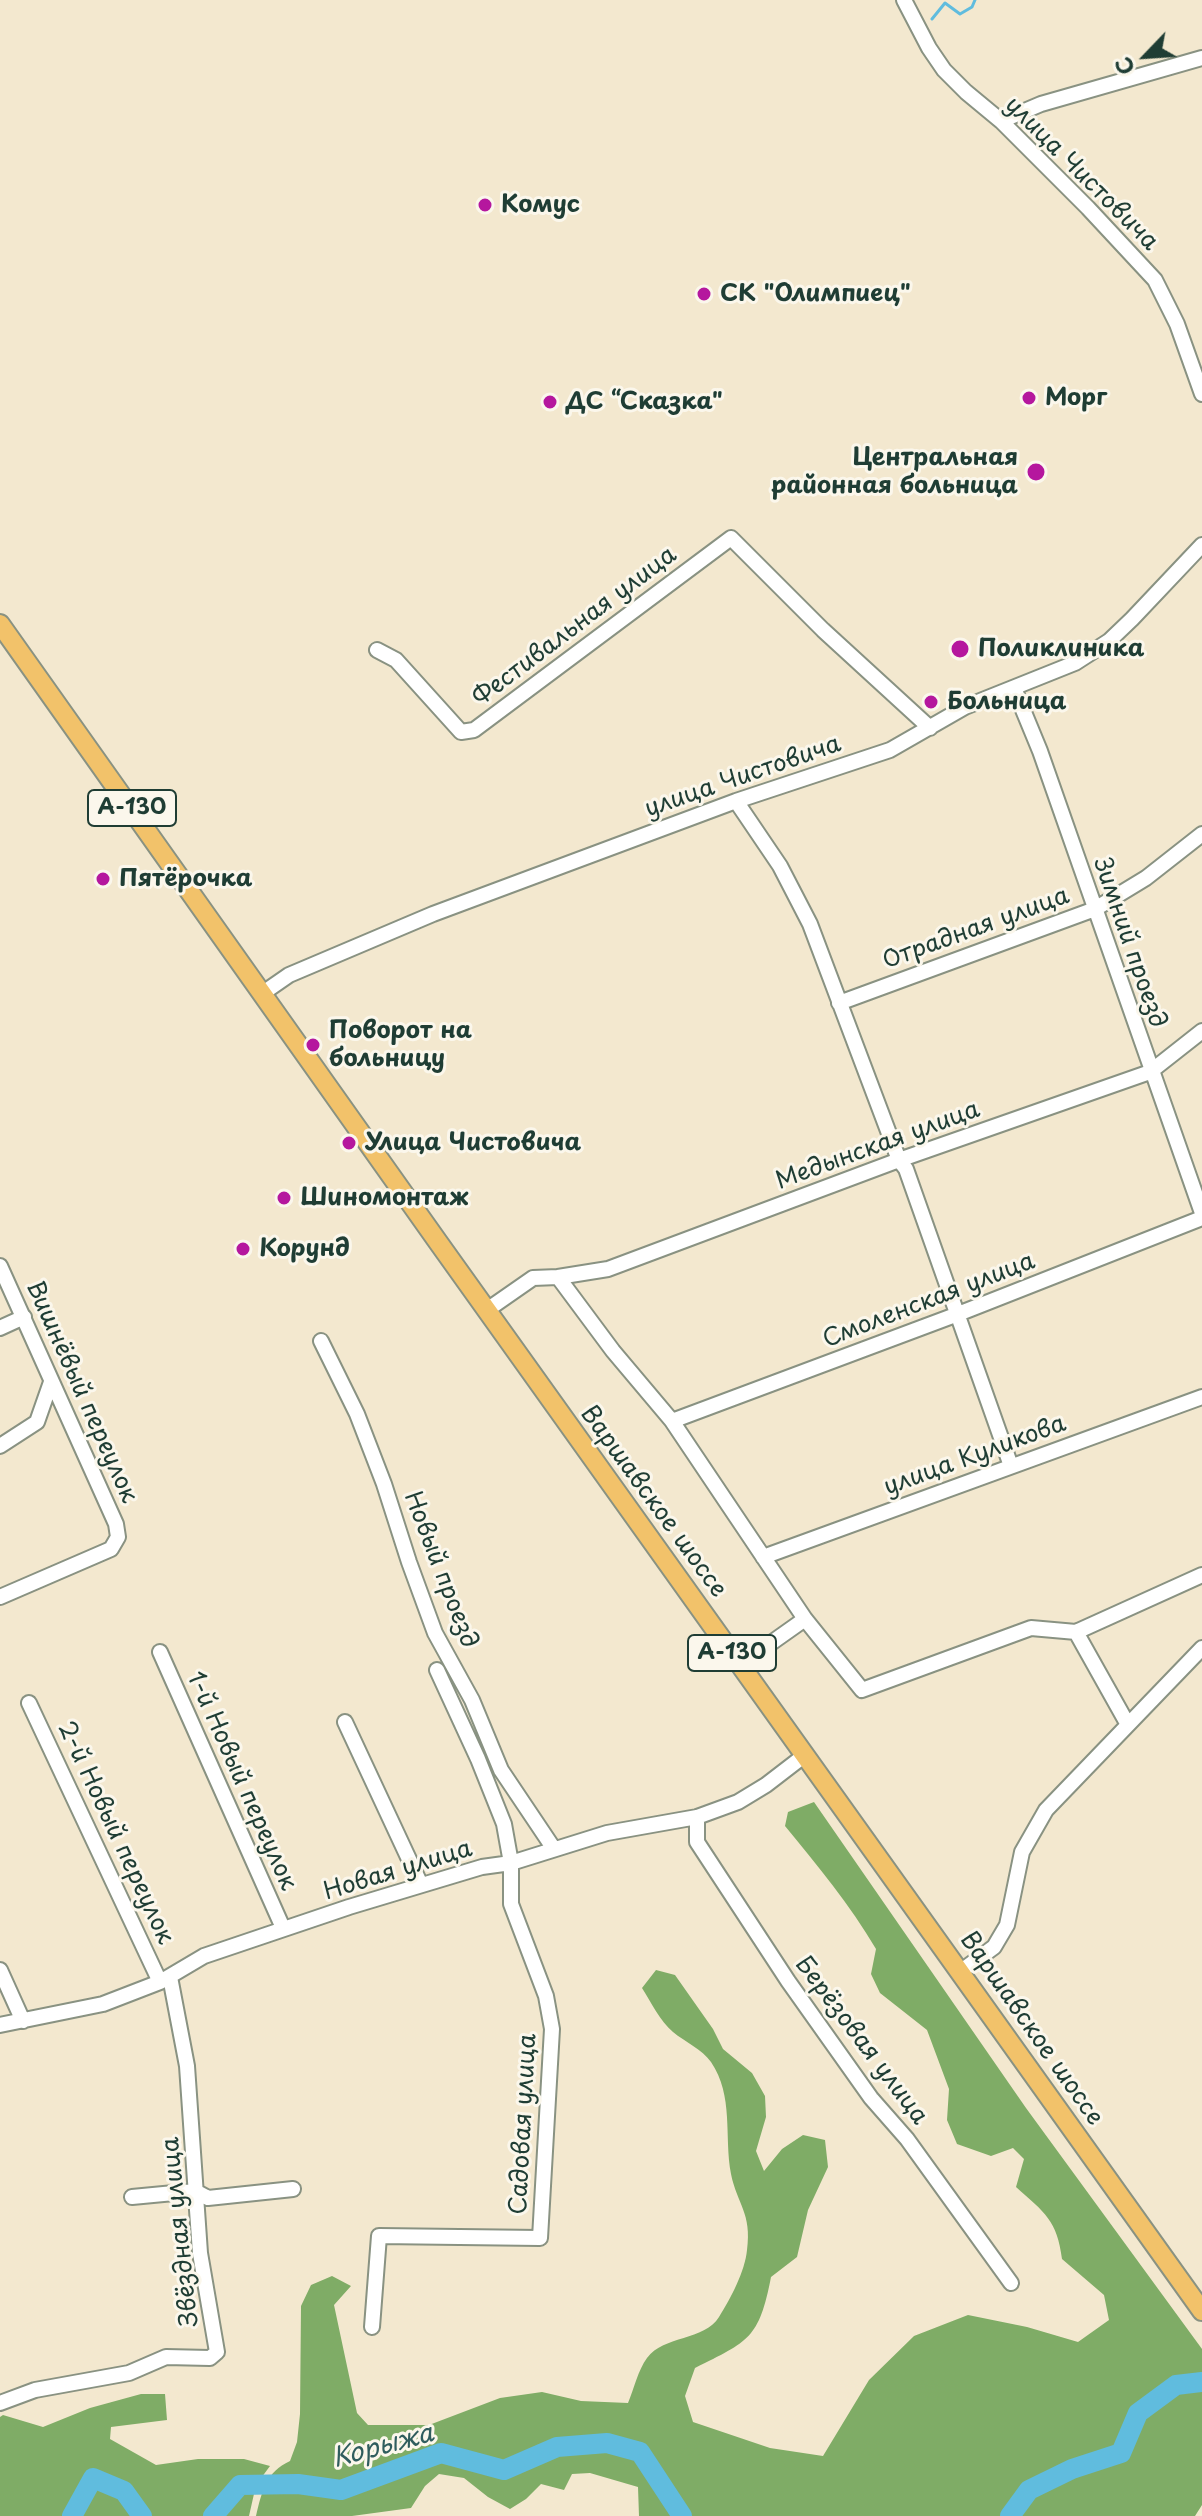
<!DOCTYPE html>
<html>
<head>
<meta charset="utf-8">
<style>
  body { margin:0 }
  #map { position:relative; width:1202px; height:2516px; overflow:hidden; background:#f3e8cf; font-family:"Playpen Sans",sans-serif }
  canvas { display:block }
  .north { position:absolute; left:1106px; top:16px; width:80px; height:80px; -webkit-text-stroke:6px #fbf7ec; paint-order:stroke; rotate:245deg; font-size:22px; font-weight:700; line-height:32px; text-align:center; color:#1f3d34 }
  .north::after { content:''; display:block; margin:auto; width:28px; height:36px; background:#1f3d34; clip-path:polygon(50% 0,100% 100%,50% 72%,0 100%) }
</style>
</head>
<body>
<div id="map">
<canvas width="1202" height="2516"></canvas>
<div class="north">С</div>
</div>
<script>
const g = document.querySelector('canvas').getContext('2d');
g.lineJoin = 'round';
function fill(path, color) {
  g.fillStyle = color;
  g.fill(path, 'evenodd');
}
function trace(path, color, width, dash) {
  g.strokeStyle = color;
  g.lineWidth = width;
  g.lineCap = dash ? 'butt' : 'round';
  g.setLineDash(dash || []);
  g.stroke(path);
}
function write(font, color, halo, rows, align = 'center') {
  g.font = font + ' "Playpen Sans",sans-serif';
  g.lineWidth = 6;
  g.setLineDash([]);
  g.textBaseline = 'middle';
  g.strokeStyle = halo;
  g.fillStyle = color;
  for (const [text, x, y, turn = 0] of rows) {
    g.save();
    g.translate(x, y);
    g.rotate((+turn || 0) * Math.PI / 180);
    g.textAlign = isNaN(turn) ? turn : align;
    if (halo) g.strokeText(text, 0, 0);
    g.fillText(text, 0, 0);
    g.restore();
  }
}
const forest = new Path2D(`
  M 814,1802 L 1026,2108 L 1202,2349 L 1202,2505 L 1195,2516 L 639,2516 L 638,2487 L 590,2473 L 572,2474 L 564,2490 L 541,2484 L 526,2499 L 510,2509 L 488,2497 L 464,2478 L 439,2474 L 425,2486 L 411,2508 L 352,2516 L 256,2516 C 262,2491 266,2472 290,2461 L 297,2442 L 300,2414 L 301,2306 L 311,2285 L 332,2276 L 351,2286 L 334,2305 L 357,2413 L 368,2425 L 429,2425 L 500,2398 L 542,2392 L 581,2401 L 628,2403 C 634,2389 638,2370 647,2358 C 664,2335 704,2341 719,2317 C 731,2298 745,2271 747,2250 C 752,2213 737,2204 731,2174 C 724,2136 734,2096 711,2062 C 702,2049 685,2042 673,2032 C 660,2021 651,2002 642,1988 L 656,1970 L 675,1975 L 713,2029 L 723,2049 L 752,2073 L 765,2096 L 766,2117 L 756,2151 L 764,2171 L 782,2149 L 803,2135 L 825,2140 L 828,2167 L 808,2210 L 797,2257 L 771,2277 C 759,2339 749,2341 695,2368 L 685,2396 L 693,2422 L 770,2448 L 823,2456 L 869,2380 L 914,2336 L 968,2315 L 1027,2327 L 1078,2342 L 1109,2320 L 1104,2295 L 1062,2259 C 1057,2220 1045,2213 1016,2187 L 1024,2159 L 1013,2148 L 991,2156 L 957,2144 L 947,2120 L 949,2089 L 927,2030 L 880,1993 L 871,1974 L 876,1949 C 850,1905 818,1866 785,1826 L 788,1812 Z
  M 141,2394 L 165,2394 L 167,2420 L 111,2427 L 110,2439 L 156,2465 L 198,2459 L 244,2459 L 270,2466 L 256,2485 L 249,2516 L 0,2516 L 0,2417 L 3,2415 L 43,2427 L 90,2408 Z`);
const stream = new Path2D(`
  M 932,19 L 945,3 L 960,14 L 972,7 L 975,0`);
const river = new Path2D(`
  M 72,2516 L 93,2478 L 124,2491 L 142,2516
  M 213,2516 L 240,2485 L 298,2484 L 341,2490 L 441,2453 L 504,2470 L 557,2447 L 607,2443 L 640,2452 L 682,2516
  M 1010,2516 L 1029,2490 L 1072,2469 L 1121,2453 L 1138,2413 L 1176,2385 L 1202,2382`);
const minor = new Path2D(`
  M 904,0 L 929,48 L 944,70 L 966,92 L 1001,121 L 1088,208 L 1155,280 L 1177,324 L 1202,394
  M 1001,121 L 1041,104 L 1202,58
  M 377,650 L 396,660 L 461,732 L 474,730 L 731,538 L 823,630 L 930,728
  M 1014,688 L 1040,751 L 1202,1213
  M 736,801 L 780,866 L 810,924 L 899,1160 L 906,1169 L 1011,1466
  M 263,993 L 289,975 L 433,914 L 736,801 L 890,750 L 965,707 L 1075,663 L 1109,641 L 1132,619 L 1202,545
  M 839,1003 L 1095,909 L 1146,878 L 1202,834
  M 0,1266 L 116,1524 L 118,1537 L 111,1549 L 0,1597
  M 558,1277 L 608,1269 L 899,1160 L 1150,1072 L 1202,1031
  M 487,1310 L 533,1278 L 558,1277 L 613,1351 L 672,1421 L 805,1619 L 862,1690 L 1031,1628 L 1076,1632 L 1202,1575
  M 0,1328 L 24,1317
  M 321,1341 L 357,1414 L 384,1484 L 409,1562 L 435,1633 L 472,1700 L 501,1770 L 554,1849
  M 672,1421 L 958,1314 L 1202,1218
  M 0,1446 L 37,1422 L 51,1382
  M 763,1557 L 1202,1397
  M 1076,1632 L 1127,1723
  M 160,1652 L 283,1928
  M 740,1665 L 805,1619
  M 29,1703 L 160,1982
  M 345,1722 L 421,1885
  M 697,1817 L 697,1842 L 788,1981 L 871,2098 L 907,2139 L 1011,2283
  M 0,1970 L 23,2021
  M 960,1972 L 994,1947 L 1007,1925 L 1022,1852 L 1046,1810 L 1202,1648
  M 0,2025 L 103,2004 L 160,1982 L 204,1956 L 349,1907 L 482,1867 L 511,1863 L 607,1833 L 697,1817 L 738,1802 L 766,1785 L 805,1755
  M 132,2197 L 195,2191 L 208,2198 L 293,2189
  M 372,2327 L 379,2236 L 540,2238 L 552,2029 L 546,1996 L 511,1904 L 511,1863 L 504,1824 L 478,1759 L 437,1670
  M 0,2403 L 35,2390 L 129,2373 L 166,2357 L 210,2358 L 217,2352 L 200,2253 L 187,2066 L 170,1977`);
const major = new Path2D(`
  M 0,624 L 438,1242 L 1202,2311`);
const markers = [
  [485,205,8,"#b5179e"],
  [704,294,8,"#b5179e"],
  [1029,398,8,"#b5179e"],
  [550,402,8,"#b5179e"],
  [1036,472,10,"#b5179e"],
  [960,649,10,"#b5179e"],
  [931,702,8,"#b5179e"],
  [103,879,8,"#b5179e"],
  [313,1045,8,"#b5179e"],
  [349,1143,8,"#b5179e"],
  [284,1198,8,"#b5179e"],
  [243,1249,8,"#b5179e"]
];
const shields = [
  [132,808,88],
  [732,1653,88]
];
const shieldNames = [
  ["А-130",132,808],
  ["А-130",732,1653]
];
const streetNames = [
  ["улица Чистовича",1081,174,45],
  ["Фестивальная улица",575,627,-37],
  ["улица Чистовича",743,777,-19],
  ["Отрадная улица",976,929,-20],
  ["Зимний проезд",1129,943,71],
  ["Медынская улица",878,1146,-20],
  ["Смоленская улица",929,1301,-21],
  ["Вишнёвый переулок",81,1392,66],
  ["улица Куликова",975,1456,-20],
  ["Варшавское шоссе",653,1502,54],
  ["Новый проезд",440,1570,69],
  ["1-й Новый переулок",241,1781,66],
  ["2-й Новый переулок",115,1833,65],
  ["Новая улица",398,1871,-17],
  ["Варшавское шоссе",1031,2029,55],
  ["Берёзовая улица",861,2041,53],
  ["Садовая улица",524,2124,-87],
  ["Звёздная улица",181,2232,-96]
];
const poiNames = [
  ["Комус",501,205],
  ["СК \"Олимпиец\"",720,294],
  ["Морг",1045,398],
  ["ДС “Сказка\"",566,402],
  ["Центральная",1018,458,"right"],
  ["районная больница",1018,486,"right"],
  ["Поликлиника",978,649],
  ["Больница",947,702],
  ["Пятёрочка",119,879],
  ["Поворот на",329,1031],
  ["больницу",329,1059],
  ["Улица Чистовича",365,1143],
  ["Шиномонтаж",300,1198],
  ["Корунд",259,1249]
];
const waterNames = [
  ["Корыжа",383,2447,-15]
];
fill(forest, '#7fac66');
trace(stream, '#60bcde', 3);
trace(river, '#60bcde', 20);
trace(minor, '#899282', 18);
trace(major, '#899282', 22);
trace(minor, '#fff', 14);
trace(major, '#f2c26a', 18);
for (const [x, y, r, color] of markers) {
  const dot = new Path2D();
  dot.arc(x, y, r, 0, 2 * Math.PI);
  g.fillStyle = color;
  g.fill(dot);
  trace(dot, '#fbf7ec', 3);
}
for (const [x, y, w] of shields) {
  const box = new Path2D();
  box.roundRect(x - w / 2, y - 18, w, 36, 6);
  g.fillStyle = '#fbf7ec';
  g.fill(box);
  trace(box, '#1f3d34', 2);
}
write('bold 22px', '#1f3d34', null, shieldNames);
write('24px', '#1f3d34', '#fbf7ec', streetNames);
write('bold 24px', '#1f3d34', '#fbf7ec', poiNames, 'left');
write('italic 26px', '#2f5d5e', '#fbf7ec', waterNames);
</script>
</body>
</html>
